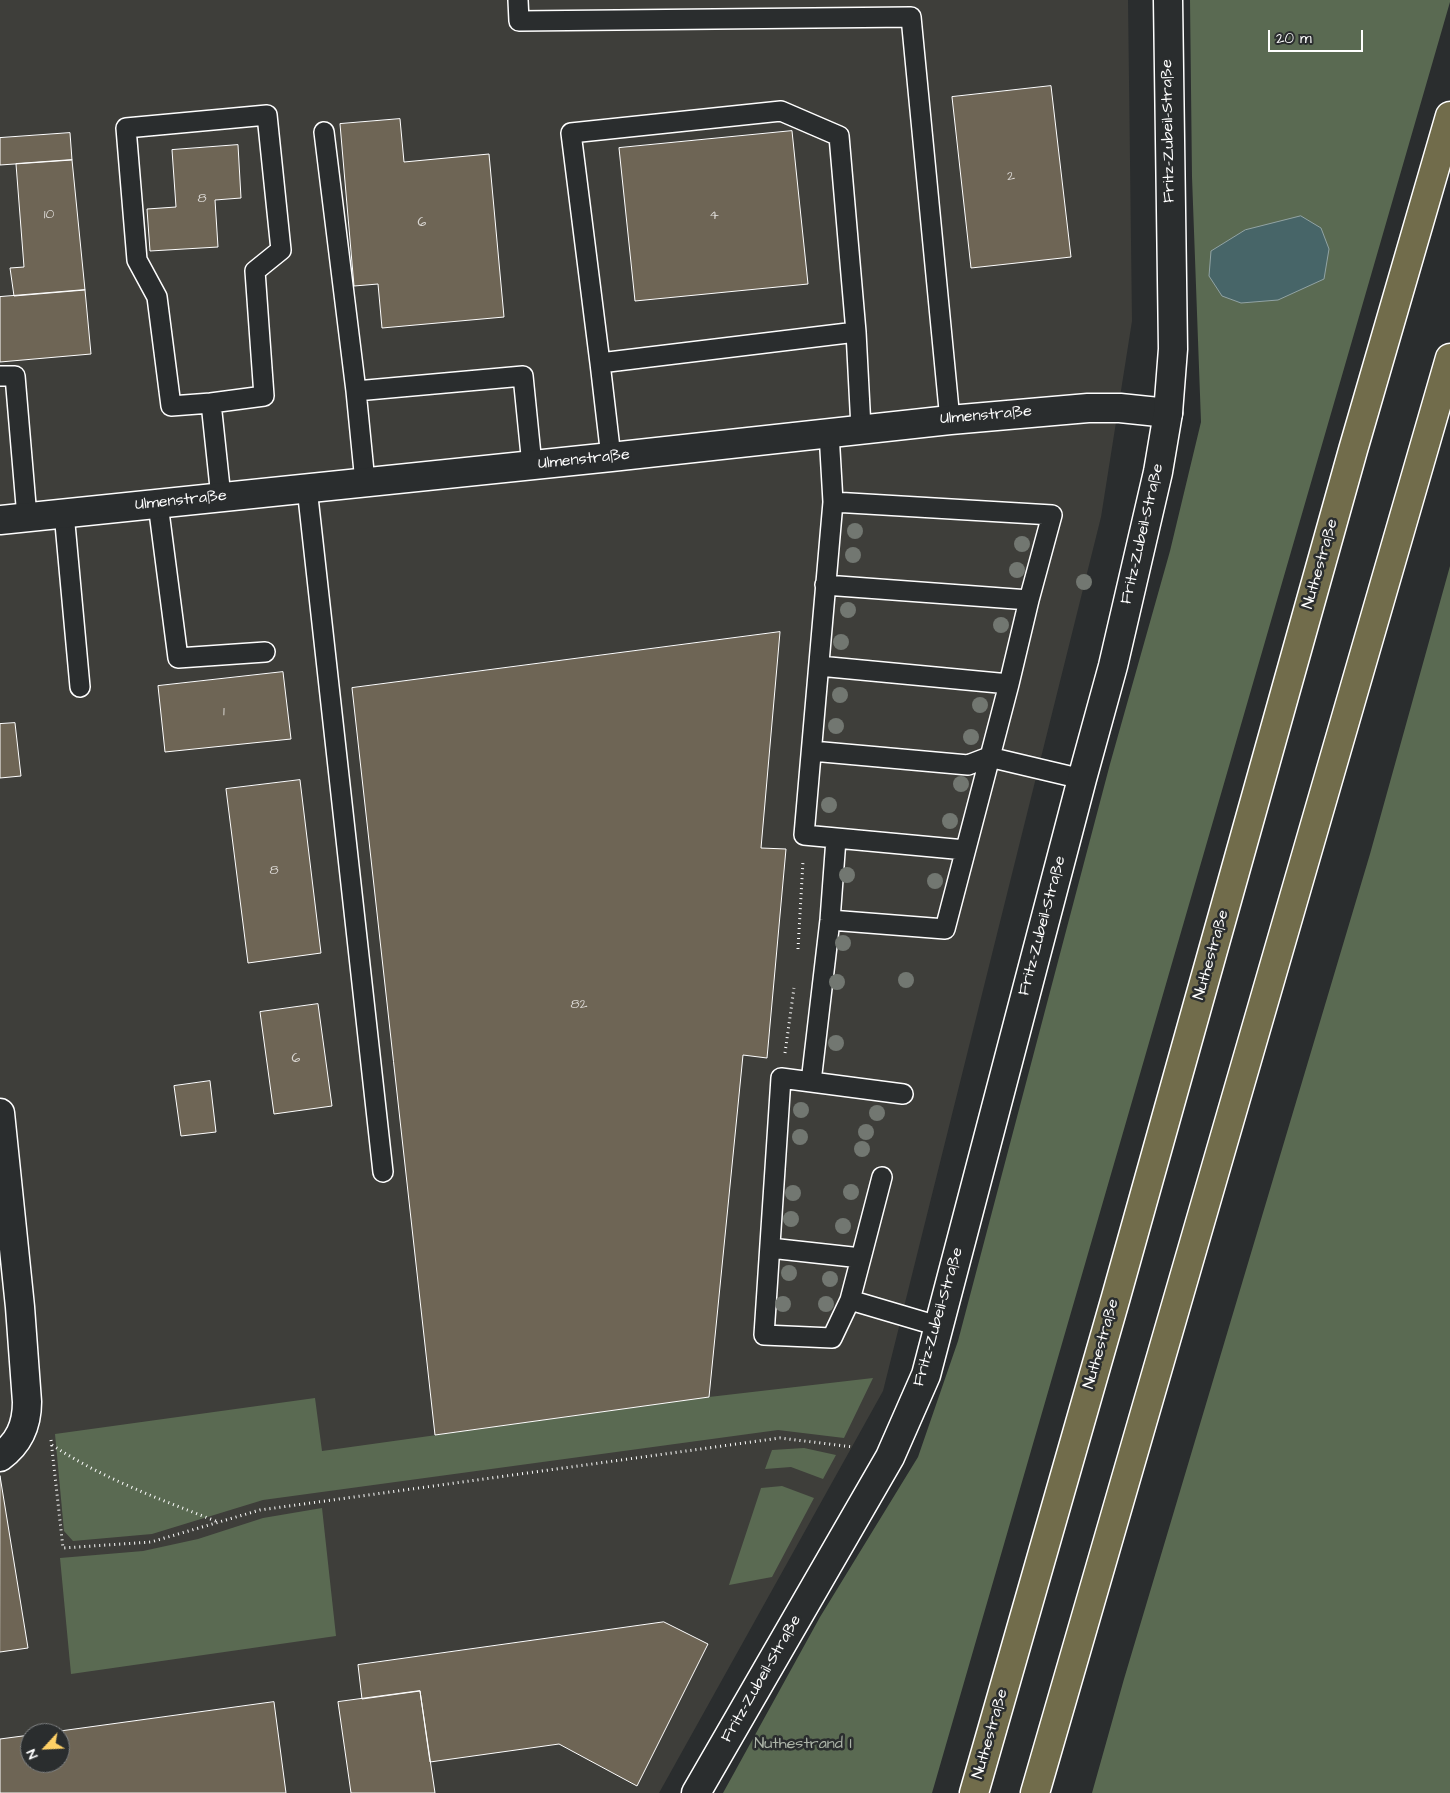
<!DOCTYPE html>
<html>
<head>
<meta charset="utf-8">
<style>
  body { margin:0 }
  #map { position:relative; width:1450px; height:1793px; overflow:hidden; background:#2a2d2e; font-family:"Architects Daughter",sans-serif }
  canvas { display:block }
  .north { position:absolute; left:20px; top:1723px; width:50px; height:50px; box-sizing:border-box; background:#2a2d2e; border:1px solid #7f8182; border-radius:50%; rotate:245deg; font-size:14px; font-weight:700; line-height:20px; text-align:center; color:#fff }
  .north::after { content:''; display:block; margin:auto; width:18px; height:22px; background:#ffd166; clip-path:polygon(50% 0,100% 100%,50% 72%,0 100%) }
  .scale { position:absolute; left:1268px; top:30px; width:95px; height:22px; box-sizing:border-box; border:2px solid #fff; border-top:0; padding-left:6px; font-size:15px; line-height:18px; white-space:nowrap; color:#fff; -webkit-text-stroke:4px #2a2d2e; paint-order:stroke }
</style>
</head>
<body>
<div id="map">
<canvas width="1450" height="1793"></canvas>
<div class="north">N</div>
<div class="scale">20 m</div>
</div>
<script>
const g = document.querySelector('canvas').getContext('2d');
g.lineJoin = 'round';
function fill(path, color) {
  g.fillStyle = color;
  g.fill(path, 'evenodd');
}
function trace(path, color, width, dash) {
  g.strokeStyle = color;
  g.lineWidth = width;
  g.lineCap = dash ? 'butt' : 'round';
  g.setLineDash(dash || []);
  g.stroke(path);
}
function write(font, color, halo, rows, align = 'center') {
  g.font = font + ' "Architects Daughter",sans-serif';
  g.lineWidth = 5;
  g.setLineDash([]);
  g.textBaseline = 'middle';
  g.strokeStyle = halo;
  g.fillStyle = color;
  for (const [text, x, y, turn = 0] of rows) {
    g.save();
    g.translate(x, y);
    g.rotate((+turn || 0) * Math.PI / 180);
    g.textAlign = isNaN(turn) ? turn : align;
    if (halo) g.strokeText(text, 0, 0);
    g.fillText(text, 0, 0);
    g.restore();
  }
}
const built = new Path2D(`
  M 0,0 L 1128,0 L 1132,321 L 1101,517 L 883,1391 L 659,1793 L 0,1793 ZM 30,1733 L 60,1733 L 60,1763 L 30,1763 Z`);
const green = new Path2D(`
  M 1190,0 L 1450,0 L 1450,2 L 932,1793 L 723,1793 L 820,1617 L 918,1457 L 958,1341 L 1110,764 L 1170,551 L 1201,422 L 1192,177 Z
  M 1450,566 L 1450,1793 L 1092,1793 L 1124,1679 L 1370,854 Z
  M 873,1378 L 844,1438 L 778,1430 L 263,1500 L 152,1534 L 73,1541 L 64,1531 L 55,1434 L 315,1398 L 322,1451 L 709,1397 Z
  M 804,1448 L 836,1455 L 823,1479 L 791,1467 L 765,1469 L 772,1450 Z
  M 782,1486 L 814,1498 L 772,1577 L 729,1585 L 761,1488 Z
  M 322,1508 L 336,1636 L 71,1674 L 60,1558 L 143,1551 L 198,1539 L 263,1518 Z`);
const water = new Path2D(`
  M 1301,216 L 1321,228 L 1329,249 L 1324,279 L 1278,300 L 1241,303 L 1222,296 L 1209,276 L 1211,251 L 1245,230 Z`);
const building = new Path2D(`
  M 1051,86 L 1071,257 L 971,268 L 952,97 Z
  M 400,119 L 404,162 L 489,154 L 504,317 L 382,328 L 378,284 L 354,286 L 340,124 Z
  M 792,131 L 808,284 L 635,301 L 619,148 Z
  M 70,133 L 72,160 L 0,165 L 0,138 Z
  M 238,145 L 241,198 L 215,200 L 218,247 L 150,251 L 147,209 L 176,207 L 172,150 Z
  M 72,160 L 85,290 L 14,296 L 10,268 L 24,267 L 16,164 Z
  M 85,290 L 91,354 L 0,362 L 0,297 Z
  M 780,632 L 761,848 L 786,849 L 767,1058 L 743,1055 L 709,1397 L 435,1435 L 352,688 Z
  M 283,672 L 291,739 L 165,752 L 158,686 Z
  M 15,723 L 21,776 L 0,778 L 0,724 Z
  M 300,780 L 321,953 L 248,963 L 226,789 Z
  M 318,1004 L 332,1106 L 274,1114 L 260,1012 Z
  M 210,1081 L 216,1132 L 181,1136 L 174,1086 Z
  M 0,1476 L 28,1648 L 0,1652 Z
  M 664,1622 L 708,1644 L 637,1786 L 559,1744 L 430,1762 L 420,1691 L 362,1699 L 358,1665 Z
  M 420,1691 L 435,1793 L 351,1793 L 338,1702 Z
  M 274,1702 L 286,1793 L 0,1793 L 0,1739 L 30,1735 L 30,1763 L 60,1763 L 60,1733 L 46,1733 Z`);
const path = new Path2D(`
  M 798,949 L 803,861
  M 785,1053 L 794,988
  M 51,1440 L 63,1548 L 151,1542 L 260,1510 L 780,1438 L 853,1447
  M 52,1445 C 105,1480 160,1499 218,1522`);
const service = new Path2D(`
  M 518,0 L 519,21 L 911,17 L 950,420
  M 324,132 L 356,391
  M 600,363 L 571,133 L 781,111 L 839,136 L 856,332
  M 0,376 L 15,376 L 27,517
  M 211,403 L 171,406 L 157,297 L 137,260 L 126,128 L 267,115 L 281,250 L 255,271 L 264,396 L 211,403 L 221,497
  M 829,433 L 833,502 L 804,835 L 965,850
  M 611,457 L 600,363 L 856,332 L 861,428
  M 365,482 L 356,391 L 523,376 L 532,465
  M 307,488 L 383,1172
  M 158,504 L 178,658 L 265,652
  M 64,513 L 80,687
  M 825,585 L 1029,600 L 1052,515 L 833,502
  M 819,666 L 1009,684 L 1029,600
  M 812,751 L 968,765 L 989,757 L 1082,779
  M 830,920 L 945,929 L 1009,684
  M 811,1082 L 830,920 L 836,839
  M 770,1248 L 861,1258 L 882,1177
  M 861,1258 L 850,1300 L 832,1338 L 764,1335 L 781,1078 L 903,1094
  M 850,1300 L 938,1326`);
const minor = new Path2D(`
  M 0,520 L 611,457 L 950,420 L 1088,408 L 1120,408 L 1168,413
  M 0,1113 L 20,1307 L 27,1402 C 27,1426 19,1443 0,1457`);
const tertiary = new Path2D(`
  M 696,1793 L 890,1457 L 926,1375 L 1082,779 L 1113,666 L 1158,472 L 1168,413 L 1173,349 L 1168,0`);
const trunk = new Path2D(`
  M 974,1793 L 1116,1297 L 1353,450 L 1450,116
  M 1035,1793 L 1450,358`);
const trees = [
  [855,531],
  [1022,544],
  [853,555],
  [1017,570],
  [1084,582],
  [848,610],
  [1001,625],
  [841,642],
  [840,695],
  [980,705],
  [836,726],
  [971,737],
  [961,784],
  [829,805],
  [950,821],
  [847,875],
  [935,881],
  [843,943],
  [906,980],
  [837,982],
  [836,1043],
  [801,1110],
  [877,1113],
  [866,1132],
  [800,1137],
  [862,1149],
  [851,1192],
  [793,1193],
  [791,1219],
  [843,1226],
  [789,1273],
  [830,1279],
  [783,1304],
  [826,1304]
];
const numberNames = [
  ["2",1011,177],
  ["8",202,199],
  ["10",49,215],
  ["4",714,216],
  ["6",422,223],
  ["1",224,712],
  ["8",274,871],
  ["82",579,1005],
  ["6",296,1059]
];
const streetNames = [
  ["Fritz-Zubeil-Straße",1169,131,-91],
  ["Ulmenstraße",986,416,-5],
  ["Ulmenstraße",584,460,-6],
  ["Ulmenstraße",181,501,-6],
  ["Fritz-Zubeil-Straße",1143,534,-77],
  ["Nuthestraße",1321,564,-74],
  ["Fritz-Zubeil-Straße",1043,926,-75],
  ["Nuthestraße",1212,955,-74],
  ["Fritz-Zubeil-Straße",939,1317,-74],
  ["Nuthestraße",1102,1344,-74],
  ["Fritz-Zubeil-Straße",762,1679,-60],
  ["Nuthestraße",991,1734,-74]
];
const parkNames = [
  ["Nuthestrand I",803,1745]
];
fill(built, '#3e3e3a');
fill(green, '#5a6a52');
fill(water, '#476568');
trace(water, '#91a3a4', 1);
fill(building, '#6e6555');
trace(building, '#fff', 1);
trace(service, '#fff', 22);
trace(minor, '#fff', 31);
trace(tertiary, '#fff', 31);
trace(trunk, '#fff', 31);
trace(path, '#fff', 3, [1, 4]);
trace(service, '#2a2d2e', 19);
trace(minor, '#2a2d2e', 28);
trace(tertiary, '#2a2d2e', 28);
trace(trunk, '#716c4b', 28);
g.fillStyle = '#727771';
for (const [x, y] of trees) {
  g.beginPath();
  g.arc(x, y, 8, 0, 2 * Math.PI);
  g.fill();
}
write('14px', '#dbd8d4', null, numberNames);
write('16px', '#fff', '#2a2d2e', streetNames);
write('16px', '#acb4a8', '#2a2d2e', parkNames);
</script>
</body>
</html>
